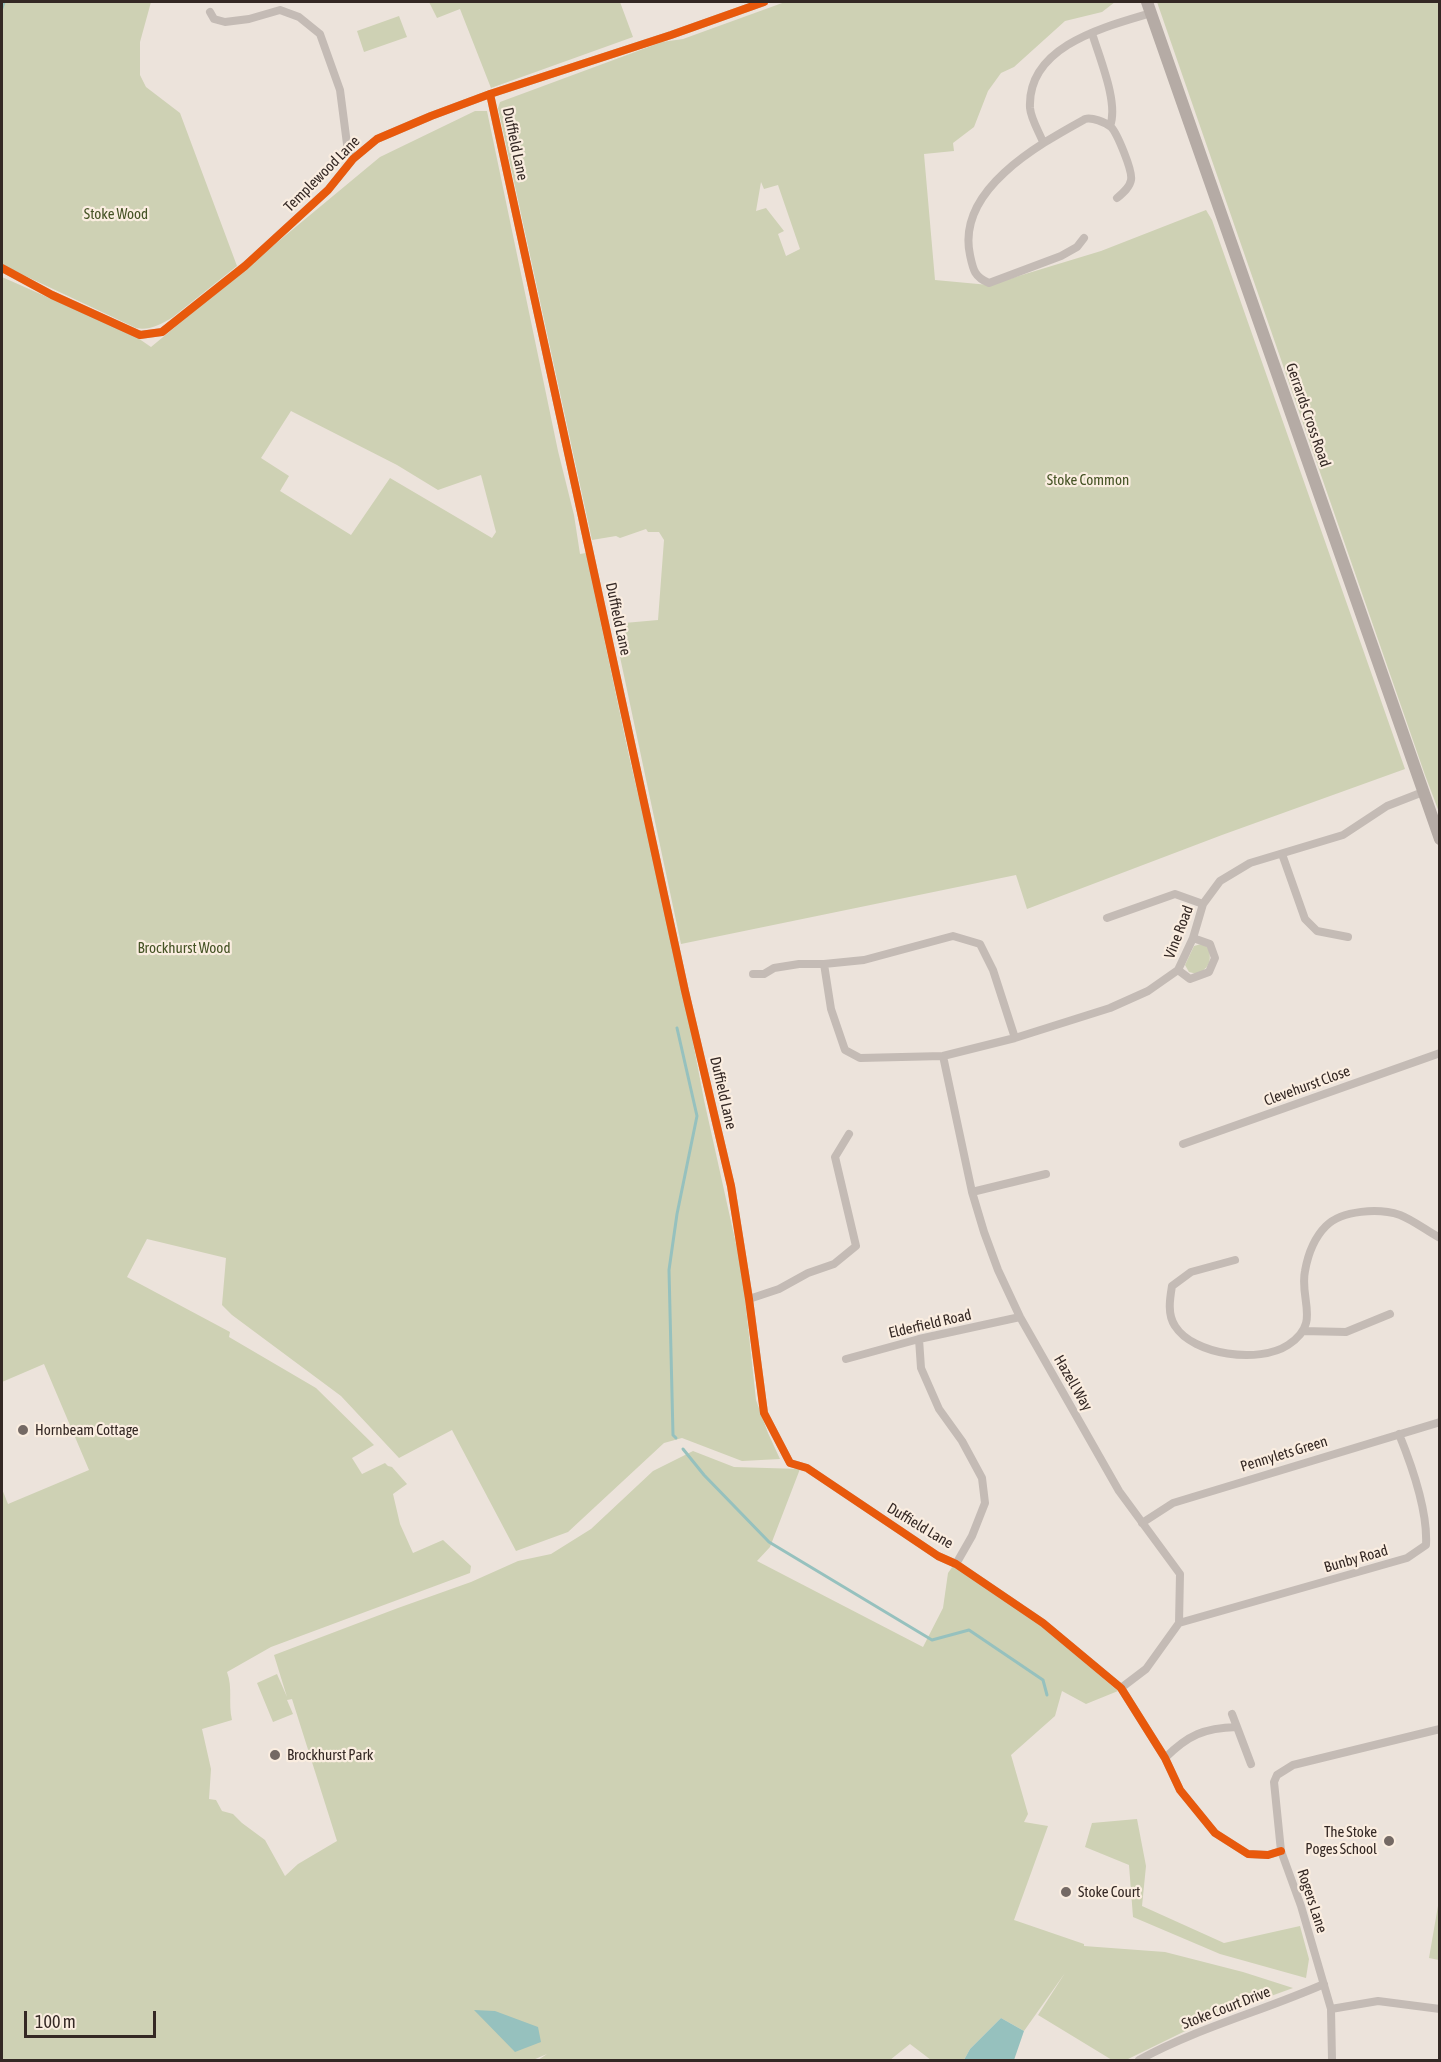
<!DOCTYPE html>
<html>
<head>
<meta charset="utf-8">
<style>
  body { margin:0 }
  #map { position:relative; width:1441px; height:2062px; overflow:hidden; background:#ece3db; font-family:"Asap Condensed",sans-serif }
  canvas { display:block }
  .frame { position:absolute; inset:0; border:3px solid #342824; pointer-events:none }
  .scale { position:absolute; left:24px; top:2011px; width:132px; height:27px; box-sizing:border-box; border:3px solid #342824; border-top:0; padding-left:8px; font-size:18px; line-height:21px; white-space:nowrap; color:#342824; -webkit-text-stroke:4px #faede0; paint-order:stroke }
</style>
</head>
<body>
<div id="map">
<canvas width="1441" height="2062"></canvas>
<div class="frame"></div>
<div class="scale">100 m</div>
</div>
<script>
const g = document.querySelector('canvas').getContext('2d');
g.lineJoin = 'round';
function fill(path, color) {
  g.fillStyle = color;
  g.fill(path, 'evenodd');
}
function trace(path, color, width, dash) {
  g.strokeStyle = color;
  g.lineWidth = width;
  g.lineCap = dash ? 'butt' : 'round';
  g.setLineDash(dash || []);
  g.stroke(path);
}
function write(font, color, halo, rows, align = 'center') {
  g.font = font + ' "Asap Condensed",sans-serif';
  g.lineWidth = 4.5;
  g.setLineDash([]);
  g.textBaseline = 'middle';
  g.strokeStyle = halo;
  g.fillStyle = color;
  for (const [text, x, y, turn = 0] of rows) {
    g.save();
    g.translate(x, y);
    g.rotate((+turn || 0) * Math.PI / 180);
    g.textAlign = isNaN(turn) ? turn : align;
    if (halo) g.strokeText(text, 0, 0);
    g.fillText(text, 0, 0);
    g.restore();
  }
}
const green = new Path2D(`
  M 2,2 L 151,2 L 140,42 L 140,75 L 146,87 L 180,113 L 237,266 L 173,317 C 162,324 149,331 136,328 L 2,265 Z
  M 429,2 L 620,2 L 633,37 L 491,88 L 460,9 L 437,18 Z
  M 785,2 L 1115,2 L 1102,12 L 1065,21 L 1014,67 L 1001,73 L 988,91 L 974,127 L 953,143 L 954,151 L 924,154 L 935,280 L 989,285 L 1101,251 L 1206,210 L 1212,220 L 1405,769 L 1222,835 L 1027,909 L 1016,875 L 681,944 L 613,624 L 658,620 L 664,540 L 659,532 L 648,532 L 646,529 L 620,538 L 616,536 L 592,540 L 498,108 L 500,102 L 662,42 L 683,39 ZM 761,182 L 764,189 L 778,185 L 800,249 L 786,256 L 778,234 L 784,231 L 766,208 L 756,211 Z
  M 1157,2 L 1439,2 L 1439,812 L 1425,775 Z
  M 399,16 L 407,37 L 364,52 L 357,31 Z
  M 475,111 L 487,111 L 558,451 L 574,515 L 580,554 L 586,553 L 629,756 L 677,958 L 704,1100 L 742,1271 L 756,1400 L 768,1433 L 780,1459 L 742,1461 L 682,1438 L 664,1443 L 568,1532 L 516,1551 L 452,1430 L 399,1458 L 341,1396 L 232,1315 L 222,1305 L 226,1258 L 147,1239 L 127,1277 L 230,1332 L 229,1337 L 316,1388 L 374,1445 L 352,1458 L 362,1474 L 385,1463 L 388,1466 L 392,1467 L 407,1484 L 393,1494 L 400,1524 L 413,1553 L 443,1540 L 471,1566 L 470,1573 L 271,1647 L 227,1672 C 233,1688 228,1703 232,1720 L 202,1729 L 211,1769 L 209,1799 L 216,1800 L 222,1811 L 233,1814 L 242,1823 L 265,1840 L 285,1876 L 298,1864 L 337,1841 L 292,1699 L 287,1700 L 293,1714 L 273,1722 L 257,1683 L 277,1674 L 287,1697 L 274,1655 L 398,1608 L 471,1582 L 518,1561 L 551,1554 L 591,1529 L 653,1471 L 693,1451 L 734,1467 L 800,1469 L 770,1547 L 757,1561 L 923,1647 L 943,1608 L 948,1573 L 953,1566 L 1041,1625 L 1118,1691 L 1086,1704 L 1062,1691 L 1055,1716 L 1011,1755 L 1028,1814 L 1024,1822 L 1048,1826 L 1014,1920 L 1084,1944 L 1084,1946 L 1165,1952 L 1243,1972 L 1293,1988 L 1216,2016 L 1126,2060 L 1112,2060 L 1038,2015 L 1065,1973 L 1024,2031 L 1001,2018 L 970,2049 L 964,2060 L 931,2060 L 910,2044 L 890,2060 L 538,2060 L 547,2054 L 533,2060 L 2,2060 L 2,1489 L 8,1504 L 89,1470 L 44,1364 L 2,1382 L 2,277 L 135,336 L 151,347 L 380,157 ZM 291,411 L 397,465 L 438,490 L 481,475 L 496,532 L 492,538 L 390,478 L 351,535 L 280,491 L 289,476 L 261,458 Z
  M 1201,944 L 1208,947 C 1212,960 1210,968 1197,974 L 1189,972 L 1185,965 L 1194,946 Z
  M 1137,1819 L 1146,1866 L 1142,1906 L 1224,1943 L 1300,1926 L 1309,1959 L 1306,1978 L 1220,1954 L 1133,1917 L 1129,1865 L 1085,1847 L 1092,1823 Z
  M 1439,1900 L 1440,1960 L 1439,1960 L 1429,1958 Z`);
const water = new Path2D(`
  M 474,2010 L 495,2011 L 538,2027 L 541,2042 L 515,2052 Z
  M 1001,2018 L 1024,2031 L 1014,2060 L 964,2060 L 970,2049 Z`);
const stream = new Path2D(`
  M 2,8 L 4,2
  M 676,1438 L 673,1435 L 669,1270 L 677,1214 L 697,1116 L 677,1028
  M 683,1449 L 704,1475 L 769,1542 L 932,1640 L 969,1630 L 1043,1680 L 1047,1695`);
const minor = new Path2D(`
  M 210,12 L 214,19 L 225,22 L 249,19 L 280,10 L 299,17 L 320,34 L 340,90 L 347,144 L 353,159
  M 1092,33 C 1099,57 1119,103 1110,126
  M 490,94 L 685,991 L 731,1186 L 749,1299 L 764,1413 L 790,1463 L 807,1468 L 938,1556 L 956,1564 L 1043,1623 L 1121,1688 L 1165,1758 L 1180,1790 L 1215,1833 L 1248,1854 L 1268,1855 L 1281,1851
  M 1043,142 C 1039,132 1031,119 1030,108 C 1027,46 1104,27 1151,13
  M 1084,238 L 1077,247 L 1061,256 L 989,283 C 974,277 973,269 970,255 C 956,190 1038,145 1085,119 C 1092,117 1105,122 1111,127 C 1117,133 1133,171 1131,180 C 1130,187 1123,193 1117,198
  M 2,268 L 52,295 L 140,335 L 162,332 L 245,266 L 328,190 L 353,159 L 377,139 L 431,116 L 490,94 L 671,35 L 764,2
  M 1282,854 L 1305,919 L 1317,931 L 1348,937
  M 1107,918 L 1175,894 L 1203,904
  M 824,964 L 831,1009 L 845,1050 L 860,1058 L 943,1056 L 1015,1038 L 1110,1008 L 1148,991 L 1178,970 L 1193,938 L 1203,904 L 1220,881 L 1250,863 L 1343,835 L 1387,806 L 1423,792
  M 1178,970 L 1190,979 L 1209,972 L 1215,958 L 1210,944 L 1193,938
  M 753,974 L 764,974 L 774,968 L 799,964 L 824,964 L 864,960 L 953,936 L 980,944 L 993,970 L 1015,1038
  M 943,1056 L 972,1192 L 984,1232 L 998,1270 L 1020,1317 L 1119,1491 L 1180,1574 L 1179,1623 L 1146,1669 L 1121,1688
  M 1183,1144 L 1440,1053
  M 972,1192 L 1046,1174
  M 1235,1260 L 1191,1272 L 1172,1286 C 1170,1298 1167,1314 1175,1326 C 1193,1355 1259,1364 1288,1345 C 1322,1323 1299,1300 1305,1271 C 1308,1254 1314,1238 1326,1226 C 1342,1210 1379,1208 1400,1215 C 1413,1220 1427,1231 1440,1238
  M 749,1299 L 779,1289 L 808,1273 L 834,1264 L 856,1246 L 835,1157 L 849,1134
  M 1303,1331 L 1346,1332 L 1390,1314
  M 919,1339 L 921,1368 L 939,1409 L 962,1441 L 982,1478 L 985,1503 L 972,1536 L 956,1564
  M 846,1359 L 919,1339 L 1020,1317
  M 1142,1523 L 1173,1503 L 1440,1422
  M 1179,1623 L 1407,1558 L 1426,1545 C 1428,1510 1412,1466 1399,1434
  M 1232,1714 L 1237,1727
  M 1165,1758 C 1188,1735 1204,1728 1237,1727 L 1251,1764
  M 1331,2009 L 1378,2001 L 1440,2009
  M 1139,2060 C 1197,2028 1263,2011 1324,1984
  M 1332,2060 L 1331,2009 L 1301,1906 L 1281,1851 L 1274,1782 L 1277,1775 L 1293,1765 L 1440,1729`);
const secondary = new Path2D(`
  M 1147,2 L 1440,839`);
const cycleway = new Path2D(`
  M 490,94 L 685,991 L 731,1186 L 749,1299 L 764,1413 L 790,1463 L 807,1468 L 938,1556 L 956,1564 L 1043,1623 L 1121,1688 L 1165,1758 L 1180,1790 L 1215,1833 L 1248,1854 L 1268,1855 L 1281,1851
  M 2,268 L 52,295 L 140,335 L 162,332 L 245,266 L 328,190 L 353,159 L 377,139 L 431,116 L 490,94 L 671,35 L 764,2`);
const markers = [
  [23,1430,6,"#746964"],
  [275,1755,6,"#746964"],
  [1389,1841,6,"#746964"],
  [1066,1892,6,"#746964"]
];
const streetNames = [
  ["Duffield Lane",515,144,78],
  ["Templewood Lane",322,174,-45],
  ["Gerrards Cross Road",1308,415,71],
  ["Duffield Lane",618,619,78],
  ["Vine Road",1179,932,-69],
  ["Clevehurst Close",1307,1086,-20],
  ["Duffield Lane",723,1093,77],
  ["Elderfield Road",930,1324,-13],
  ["Hazell Way",1073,1383,60],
  ["Pennylets Green",1284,1454,-17],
  ["Duffield Lane",920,1526,31],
  ["Bunby Road",1356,1559,-16],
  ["Rogers Lane",1312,1901,72],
  ["Stoke Court Drive",1226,2008,-21]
];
const parkNames = [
  ["Stoke Wood",116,214],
  ["Stoke Common",1088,480],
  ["Brockhurst Wood",184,948]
];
const poiNames = [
  ["Hornbeam Cottage",35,1430],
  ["Brockhurst Park",287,1755],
  ["The Stoke",1377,1832,"right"],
  ["Poges School",1377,1849,"right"],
  ["Stoke Court",1078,1892]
];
fill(green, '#ced1b4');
fill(water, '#96c1be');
trace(stream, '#96c1be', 3);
trace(minor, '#c4bbb5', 8);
trace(secondary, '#b5aba5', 12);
trace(cycleway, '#e8590c', 8);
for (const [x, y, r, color] of markers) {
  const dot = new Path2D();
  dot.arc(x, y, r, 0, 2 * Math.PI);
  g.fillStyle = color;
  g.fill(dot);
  trace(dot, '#faede0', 2);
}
write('15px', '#342824', '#faede0', streetNames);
write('15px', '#465426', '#faede0', parkNames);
write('15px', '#342824', '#faede0', poiNames, 'left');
</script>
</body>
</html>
